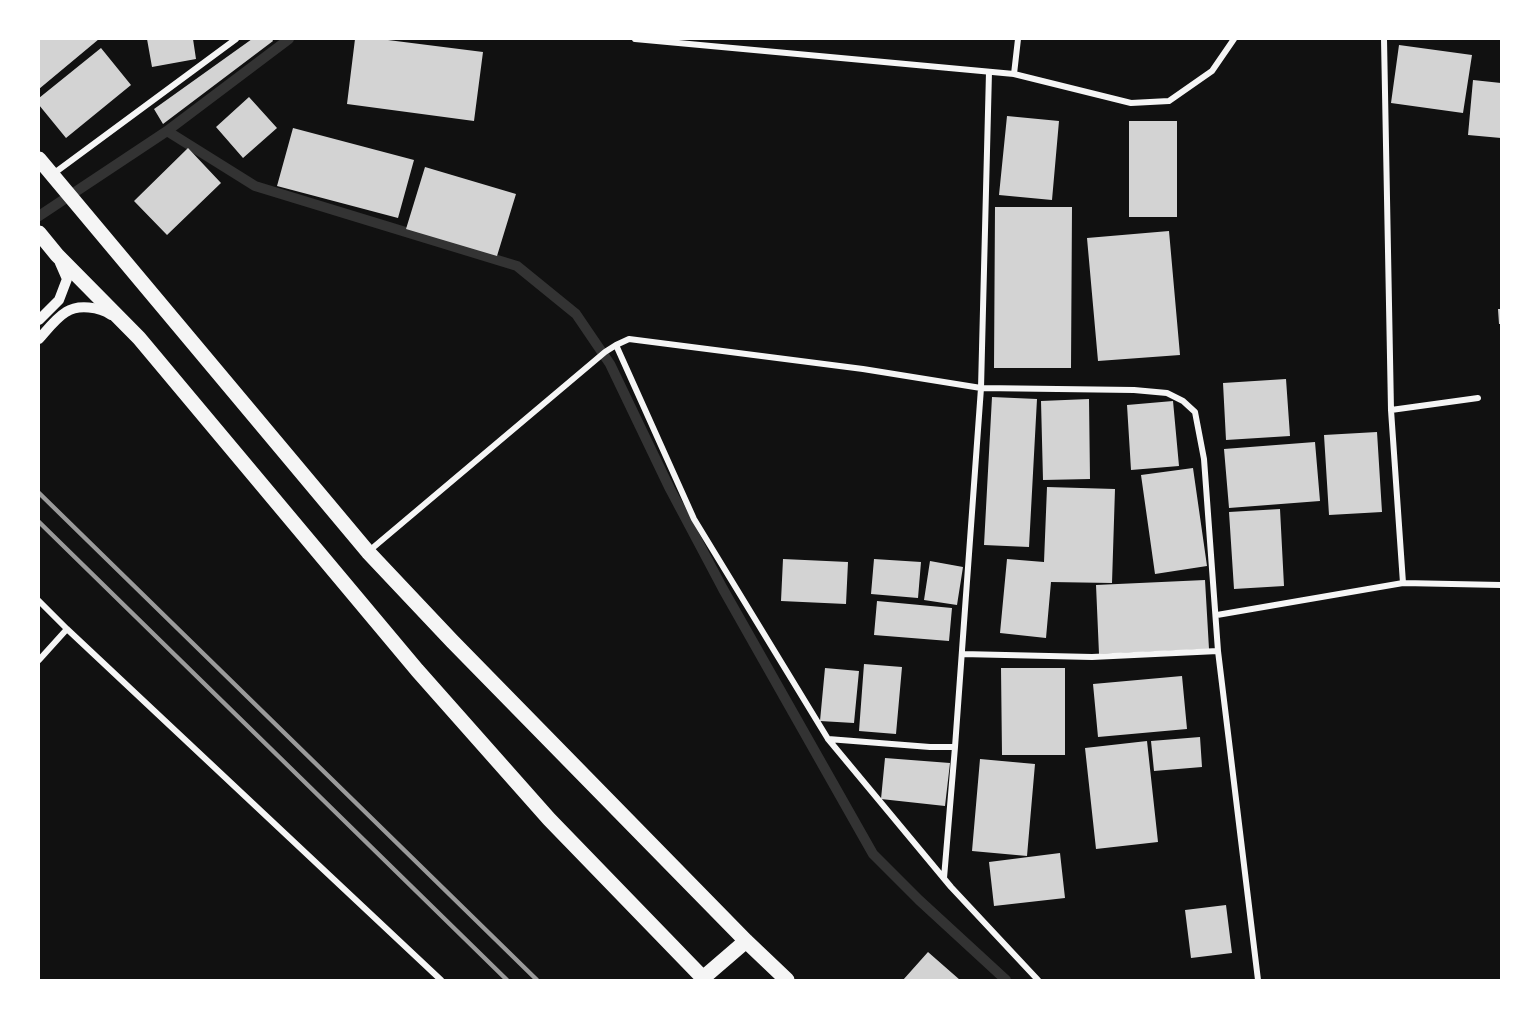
<!DOCTYPE html>
<html>
<head>
<meta charset="utf-8">
<style>
  body { margin:0 }
  #map { position:relative; width:1540px; height:1019px; overflow:hidden; background:#111; font-family:"Alegreya Sans",sans-serif }
  canvas { display:block }
  .frame { position:absolute; inset:0; border:40px solid #fff; pointer-events:none }
</style>
</head>
<body>
<div id="map">
<canvas width="1540" height="1019"></canvas>
<div class="frame"></div>
</div>
<script>
const g = document.querySelector('canvas').getContext('2d');
g.lineJoin = 'round';
function trace(path, color, width, dash) {
  g.strokeStyle = color;
  g.lineWidth = width;
  g.lineCap = dash ? 'butt' : 'round';
  g.setLineDash(dash || []);
  g.stroke(path);
}
function fill(path, color) {
  g.fillStyle = color;
  g.fill(path, 'evenodd');
}
const stream = new Path2D(`
  M 167,131 L 255,186 L 517,266 L 576,314 L 610,364 L 670,489 L 723,589 L 873,854 L 919,900 L 1006,980
  M 39,216 L 167,131 L 289,39`);
const building = new Path2D(`
  M 39,39 L 99,39 L 39,89 Z
  M 147,39 L 193,39 L 196,59 L 152,67 Z
  M 252,39 L 272,39 L 273,41 L 163,124 L 154,109 Z
  M 355,39 L 380,39 L 483,52 L 474,121 L 347,104 Z
  M 1399,45 L 1472,55 L 1463,113 L 1391,103 Z
  M 101,48 L 131,85 L 66,138 L 39,105 L 39,98 Z
  M 1473,80 L 1501,83 L 1501,138 L 1468,135 Z
  M 249,97 L 277,128 L 243,158 L 216,127 Z
  M 1007,116 L 1059,121 L 1052,200 L 999,195 Z
  M 1129,121 L 1177,121 L 1177,217 L 1129,217 Z
  M 293,128 L 414,160 L 398,218 L 277,186 Z
  M 188,148 L 221,183 L 167,235 L 134,201 Z
  M 425,167 L 516,194 L 497,256 L 406,229 Z
  M 995,207 L 1072,207 L 1071,368 L 994,368 Z
  M 1169,231 L 1180,355 L 1098,361 L 1087,238 Z
  M 1498,309 L 1501,309 L 1501,324 L 1499,324 Z
  M 1286,379 L 1290,436 L 1226,440 L 1223,383 Z
  M 992,397 L 1037,399 L 1029,547 L 984,545 Z
  M 1089,399 L 1090,479 L 1043,480 L 1041,401 Z
  M 1173,401 L 1179,466 L 1131,470 L 1127,405 Z
  M 1377,432 L 1382,512 L 1329,515 L 1324,435 Z
  M 1315,442 L 1320,501 L 1229,508 L 1224,449 Z
  M 1193,468 L 1207,566 L 1155,574 L 1141,475 Z
  M 1047,487 L 1115,489 L 1112,583 L 1051,582 L 1046,638 L 1000,633 L 1007,559 L 1044,562 Z
  M 1280,509 L 1284,586 L 1234,589 L 1229,512 Z
  M 783,559 L 848,562 L 846,604 L 781,601 Z
  M 874,559 L 921,562 L 918,598 L 871,594 Z
  M 930,561 L 963,567 L 957,605 L 924,600 Z
  M 1205,580 L 1209,649 L 1099,654 L 1096,585 Z
  M 877,601 L 952,608 L 949,641 L 874,635 Z
  M 864,664 L 902,667 L 896,734 L 859,731 Z
  M 825,668 L 859,671 L 854,723 L 820,721 Z
  M 1001,668 L 1065,668 L 1065,755 L 1002,755 Z
  M 1182,676 L 1187,729 L 1098,737 L 1093,684 Z
  M 1200,737 L 1202,767 L 1154,771 L 1151,741 Z
  M 1147,741 L 1158,842 L 1096,849 L 1085,748 Z
  M 885,758 L 950,763 L 945,806 L 881,799 Z
  M 980,759 L 1035,764 L 1027,856 L 972,851 Z
  M 1060,853 L 1065,898 L 994,906 L 989,862 Z
  M 1226,905 L 1232,953 L 1191,958 L 1185,910 Z
  M 928,952 L 960,980 L 903,980 Z`);
const minor = new Path2D(`
  M 635,39 L 1014,74 L 1131,103 L 1169,101 L 1212,71 L 1234,39
  M 1384,39 L 1391,410 L 1403,583
  M 1014,74 L 1018,39
  M 53,174 L 236,39
  M 616,345 L 694,519 L 828,739 L 951,887 L 1038,980
  M 1391,410 L 1478,398
  M 369,551 L 605,352 L 616,345 L 629,339 L 863,369 L 981,388 L 1134,390 L 1167,393 L 1183,401 L 1195,412 L 1204,459 L 1218,651 L 1258,980
  M 39,601 L 67,629 L 441,980
  M 1217,615 L 1403,583 L 1501,585
  M 962,654 L 1092,657 L 1218,651
  M 39,660 L 67,629
  M 828,739 L 930,747 L 955,747 L 981,388 L 989,72
  M 944,878 L 955,747`);
const tertiary = new Path2D(`
  M 39,320 L 59,300 L 67,279 L 60,263
  M 39,339 C 47,330 56,318 66,312 C 78,304 100,307 111,315`);
const primary = new Path2D(`
  M 39,159 L 368,552 L 452,641 L 746,941 L 787,980
  M 39,233 L 57,255 L 139,338 L 417,670 L 549,819 L 705,980
  M 703,978 L 746,941`);
const rail = new Path2D(`
  M 39,493 L 537,980
  M 39,522 L 507,980`);
trace(stream, '#333', 10);
fill(building, '#d3d3d3');
trace(minor, '#f5f5f5', 6);
trace(tertiary, '#f5f5f5', 10);
trace(primary, '#f5f5f5', 15);
trace(rail, '#9a9a9a', 4.5);
</script>
</body>
</html>
